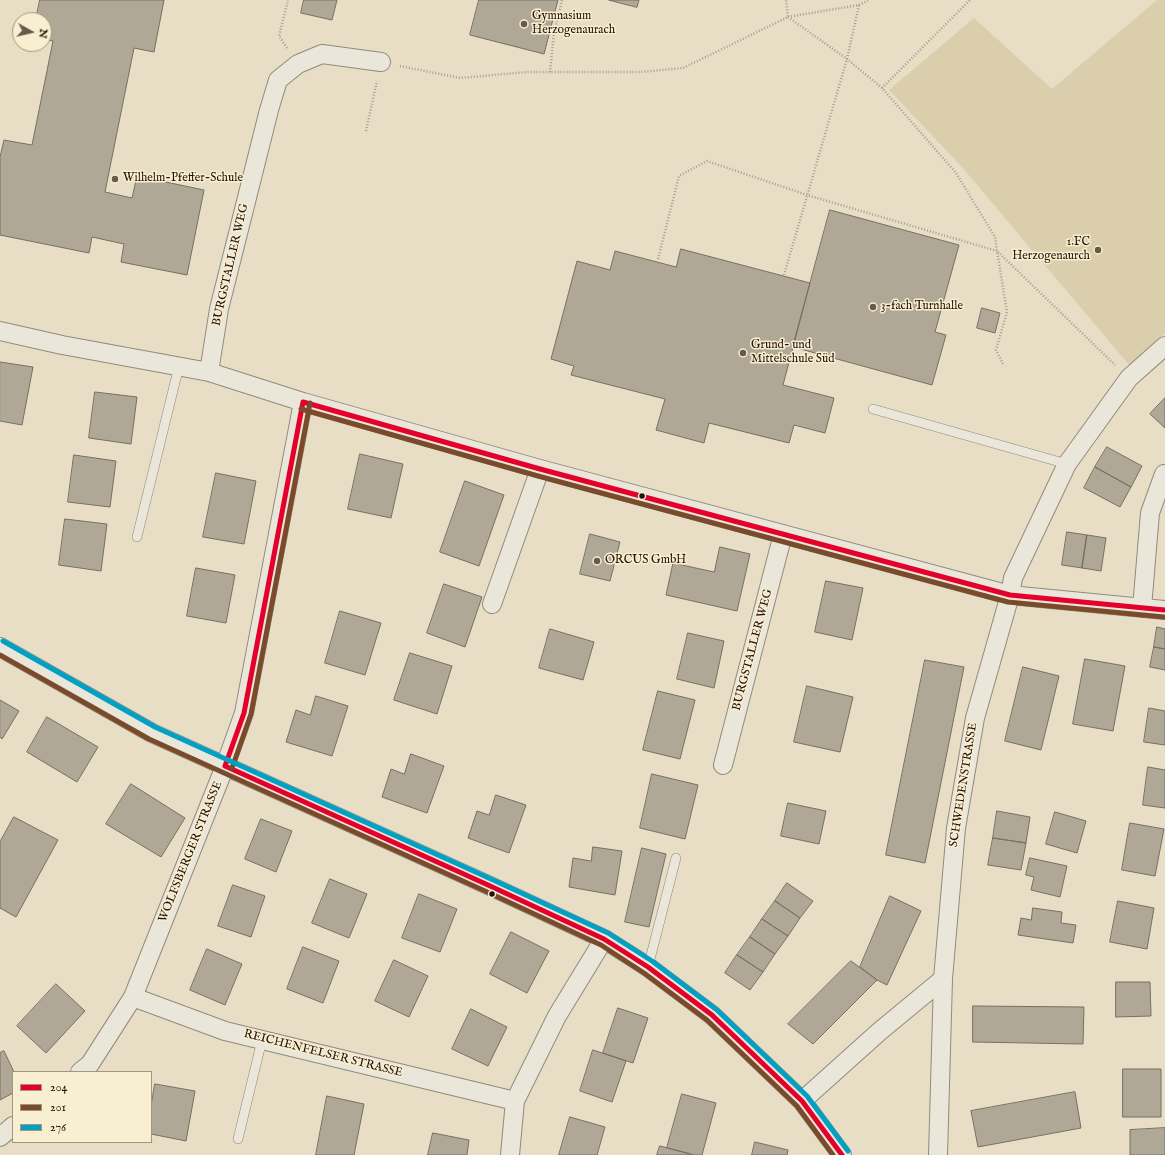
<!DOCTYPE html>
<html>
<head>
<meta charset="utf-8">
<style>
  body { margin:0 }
  #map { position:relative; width:1165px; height:1155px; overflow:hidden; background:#e7dec5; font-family:"IM FELL English",serif }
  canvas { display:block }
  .legend { position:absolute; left:12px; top:1071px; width:140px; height:72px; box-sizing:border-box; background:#f8eed0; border:1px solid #a39680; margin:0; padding:5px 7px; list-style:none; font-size:12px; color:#231109 }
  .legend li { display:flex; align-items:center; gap:8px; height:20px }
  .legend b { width:20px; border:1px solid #a39680 }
  .north { position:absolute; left:12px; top:12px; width:40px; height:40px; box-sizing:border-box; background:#f8eed0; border:1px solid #a39680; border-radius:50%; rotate:98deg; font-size:11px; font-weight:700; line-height:16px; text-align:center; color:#231109 }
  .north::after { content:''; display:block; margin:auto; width:14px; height:18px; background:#68594b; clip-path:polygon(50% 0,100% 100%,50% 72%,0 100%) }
</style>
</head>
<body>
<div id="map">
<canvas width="1165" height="1155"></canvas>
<ul class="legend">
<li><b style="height:5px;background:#e4002b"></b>204</li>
<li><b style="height:5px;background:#7a4b2a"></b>201</li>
<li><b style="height:5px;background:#02a1c4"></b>276</li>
</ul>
<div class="north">N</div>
</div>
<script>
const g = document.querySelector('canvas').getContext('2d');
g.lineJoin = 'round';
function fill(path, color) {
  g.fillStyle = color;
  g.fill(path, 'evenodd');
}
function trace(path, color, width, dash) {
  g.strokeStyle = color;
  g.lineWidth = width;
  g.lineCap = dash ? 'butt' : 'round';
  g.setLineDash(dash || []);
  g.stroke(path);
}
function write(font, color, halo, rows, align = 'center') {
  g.font = font + ' "IM FELL English",serif';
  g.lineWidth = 3;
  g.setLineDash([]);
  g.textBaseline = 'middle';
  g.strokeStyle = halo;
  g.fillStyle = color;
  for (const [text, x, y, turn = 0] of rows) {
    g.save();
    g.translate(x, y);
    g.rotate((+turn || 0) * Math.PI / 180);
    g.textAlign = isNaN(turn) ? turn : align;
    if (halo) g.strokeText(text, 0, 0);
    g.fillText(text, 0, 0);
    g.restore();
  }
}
const green = new Path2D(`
  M 1157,0 L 1165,0 L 1165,333 L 1130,366 L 961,166 L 889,90 L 974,18 L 1052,89 Z`);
const building = new Path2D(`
  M 40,0 L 164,0 L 154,52 L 134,48 L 105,192 L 132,198 L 137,176 L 204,190 L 187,275 L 121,262 L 124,244 L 92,237 L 89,253 L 0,235 L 0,157 L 4,140 L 32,145 L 53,41 L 44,39 L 44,20 L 36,20 Z
  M 304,0 L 337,0 L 332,20 L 301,13 Z
  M 479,0 L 558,0 L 544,54 L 470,35 Z
  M 609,0 L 639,0 L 637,7 Z
  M 830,210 L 959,245 L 935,332 L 946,335 L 932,385 L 793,347 Z
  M 681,249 L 810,283 L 783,385 L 834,398 L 825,433 L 794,425 L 789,443 L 709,423 L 704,443 L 656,430 L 665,399 L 571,375 L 574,366 L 551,359 L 577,261 L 610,270 L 615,251 L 676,267 Z
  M 982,308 L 1000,313 L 995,333 L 977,328 Z
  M 0,362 L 33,367 L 22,425 L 0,421 Z
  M 95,392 L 137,397 L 131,444 L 89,438 Z
  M 1165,398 L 1165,428 L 1150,414 Z
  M 1107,447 L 1142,466 L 1131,487 L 1095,467 Z
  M 360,454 L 403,464 L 391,518 L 348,509 Z
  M 74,455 L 116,461 L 110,507 L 68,502 Z
  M 1095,467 L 1131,487 L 1120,507 L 1084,488 Z
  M 216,473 L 256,481 L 244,544 L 203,537 Z
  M 465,481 L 504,495 L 479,566 L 440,552 Z
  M 65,519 L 107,524 L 101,571 L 59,565 Z
  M 1067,532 L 1087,535 L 1082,568 L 1062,565 Z
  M 590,534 L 620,542 L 610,581 L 580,574 Z
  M 1087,535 L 1106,538 L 1101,571 L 1082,568 Z
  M 720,547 L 750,554 L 737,611 L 666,595 L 673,563 L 714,572 Z
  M 196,568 L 235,575 L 226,623 L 187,616 Z
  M 826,581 L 863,588 L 852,640 L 815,632 Z
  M 444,584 L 482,597 L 465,647 L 427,633 Z
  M 340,611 L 381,623 L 365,675 L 325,663 Z
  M 1157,627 L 1165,629 L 1165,649 L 1154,647 Z
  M 550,629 L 594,642 L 583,680 L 539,668 Z
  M 688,633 L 724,641 L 714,688 L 677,679 Z
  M 1154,647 L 1165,649 L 1165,670 L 1150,667 Z
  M 410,653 L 452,666 L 437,714 L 394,700 Z
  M 1085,659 L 1125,666 L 1113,731 L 1073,724 Z
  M 925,660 L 964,667 L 925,863 L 886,855 Z
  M 1023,667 L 1059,676 L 1041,750 L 1005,741 Z
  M 807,686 L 853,697 L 840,752 L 794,742 Z
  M 658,691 L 695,700 L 680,759 L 643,750 Z
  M 316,696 L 348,706 L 332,756 L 286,742 L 296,710 L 310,715 Z
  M 0,700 L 19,711 L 2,739 L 0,737 Z
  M 1149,708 L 1165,711 L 1165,745 L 1144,742 Z
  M 47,717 L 98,747 L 77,782 L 27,752 Z
  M 411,754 L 444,766 L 427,813 L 382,797 L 391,769 L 404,774 Z
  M 1148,767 L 1165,770 L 1165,808 L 1143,805 Z
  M 652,774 L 698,785 L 685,839 L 640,828 Z
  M 131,784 L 185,818 L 161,857 L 106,824 Z
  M 496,795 L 526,805 L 509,853 L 468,838 L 477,811 L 489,815 Z
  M 788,803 L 826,811 L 819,844 L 781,836 Z
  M 997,811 L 1030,817 L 1026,843 L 993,838 Z
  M 1055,812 L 1086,821 L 1077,853 L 1046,844 Z
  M 14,817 L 58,840 L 16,917 L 0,908 L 0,842 Z
  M 261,819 L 292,831 L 276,872 L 245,859 Z
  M 1130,823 L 1164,829 L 1155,876 L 1122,870 Z
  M 993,838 L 1026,843 L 1021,870 L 988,865 Z
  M 593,847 L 622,851 L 615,895 L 569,887 L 573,858 L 591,861 Z
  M 642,848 L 666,854 L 649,927 L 625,922 Z
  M 1030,858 L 1067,866 L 1060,897 L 1031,890 L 1034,877 L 1026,875 Z
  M 330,879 L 367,894 L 349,938 L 312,923 Z
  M 787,883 L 813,901 L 800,918 L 775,901 Z
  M 233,885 L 265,896 L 251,937 L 218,926 Z
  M 419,894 L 457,909 L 440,952 L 402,938 Z
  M 890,896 L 921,911 L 887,985 L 877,980 L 860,967 Z
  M 775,901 L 800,918 L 788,936 L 762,919 Z
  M 1118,901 L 1154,908 L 1147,949 L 1110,942 Z
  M 1033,908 L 1062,912 L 1061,923 L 1076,925 L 1073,943 L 1018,935 L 1021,918 L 1031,920 Z
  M 762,919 L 788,936 L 775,954 L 750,937 Z
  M 511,932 L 549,951 L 527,993 L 490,974 Z
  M 750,937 L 775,954 L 763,972 L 737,955 Z
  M 303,947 L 339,961 L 323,1003 L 287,989 Z
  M 207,949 L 242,964 L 225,1005 L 190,990 Z
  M 737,955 L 763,972 L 750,990 L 725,973 Z
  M 394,960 L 428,976 L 409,1017 L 375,1001 Z
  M 851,961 L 877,980 L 813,1044 L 788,1024 Z
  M 1116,982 L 1150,982 L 1151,1016 L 1116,1017 Z
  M 56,984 L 85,1011 L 46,1053 L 17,1026 Z
  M 973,1006 L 1084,1007 L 1083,1044 L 973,1042 Z
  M 618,1008 L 648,1018 L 633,1063 L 603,1053 Z
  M 471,1009 L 507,1027 L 488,1066 L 452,1049 Z
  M 593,1050 L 626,1061 L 612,1102 L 580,1091 Z
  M 4,1051 L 14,1072 L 13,1072 L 13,1093 L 0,1100 L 0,1053 Z
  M 1123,1069 L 1161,1069 L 1161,1117 L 1123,1117 Z
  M 155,1084 L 195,1091 L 186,1141 L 151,1134 L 151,1106 Z
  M 1075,1092 L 1081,1128 L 978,1147 L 971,1111 Z
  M 682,1094 L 716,1103 L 702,1155 L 694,1155 L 667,1148 Z
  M 327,1096 L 364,1104 L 354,1155 L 316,1155 Z
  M 570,1117 L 605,1127 L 597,1155 L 559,1155 Z
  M 1165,1128 L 1165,1155 L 1130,1155 L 1130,1130 Z
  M 433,1133 L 469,1140 L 467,1155 L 428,1155 Z
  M 755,1142 L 788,1150 L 787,1155 L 752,1155 Z
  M 660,1146 L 691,1154 L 691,1155 L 657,1155 Z`);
const path = new Path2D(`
  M 788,17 L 847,59 L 882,88 L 956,173 L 995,237 L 997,251 L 1115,365
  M 788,17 L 859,5 L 869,0
  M 287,48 L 279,36 L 288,0
  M 400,66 L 460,78 L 527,72 L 640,72 L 683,68 L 788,17 L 786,0
  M 550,72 L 554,33 L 562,0
  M 882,88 L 970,0
  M 366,131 L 377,81
  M 658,259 L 679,176 L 707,161 L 807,195 L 997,251 L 1007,312 L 996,350 L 1003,364
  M 784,275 L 847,59 L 859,5`);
const lane = new Path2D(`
  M 873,409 L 1067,464
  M 137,537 L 179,366
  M 648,967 L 676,858
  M 238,1139 L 262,1040`);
const street = new Path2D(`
  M 0,331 L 62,345 L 209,372 L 303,402 L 540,469 L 1010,595 L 1165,610
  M 209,372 L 219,309 L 269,110 L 278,80 L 298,64 L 322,54 L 381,62
  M 492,604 L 540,469
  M 1142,608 L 1150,513 L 1164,474
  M 0,647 L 152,733 L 488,885 L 604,939 L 648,967 L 712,1015 L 802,1101 L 842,1155
  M 723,765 L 783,534
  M 133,997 L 225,1031 L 515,1101
  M 80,1072 L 90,1064 L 133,997 L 225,766 L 244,713 L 303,402
  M 802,1101 L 880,1031 L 943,979 L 956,828 L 975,718 L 1010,595 L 1013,578 L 1067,464 L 1129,378 L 1165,346
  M 0,1137 L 13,1126
  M 510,1155 L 515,1101 L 557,1016 L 604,939
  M 938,1155 L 943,979`);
const bus1 = new Path2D(`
  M 303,402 L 540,469 L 1010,595 L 1165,610
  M 225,766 L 488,885 L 604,939 L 648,967 L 712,1015 L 802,1101 L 842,1155
  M 225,766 L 244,713 L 303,402`);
const bus2 = new Path2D(`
  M 301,409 L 538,476 L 1008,602 L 1164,617
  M 0,655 L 149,739 L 485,891 L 601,945 L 644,973 L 707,1020 L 797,1106 L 833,1155
  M 232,768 L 251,714 L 310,403`);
const bus3 = new Path2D(`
  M 3,641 L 155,727 L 491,879 L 608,933 L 652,961 L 717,1010 L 807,1096 L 848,1151`);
const markers = [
  [524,24,4,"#68594b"],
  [115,179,4,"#68594b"],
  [1098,250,4,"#68594b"],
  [873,307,4,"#68594b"],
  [743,353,4,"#68594b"],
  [642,496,3.5,"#231109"],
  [597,561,4,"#68594b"],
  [492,894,3.5,"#231109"]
];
const poiNames = [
  ["Gymnasium",532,17],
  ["Herzogenaurach",532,31],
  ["Wilhelm-Pfeffer-Schule",123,179],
  ["1.FC",1090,243,"right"],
  ["Herzogenaurch",1090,257,"right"],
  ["3-fach Turnhalle",881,307],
  ["Grund- und",751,346],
  ["Mittelschule Süd",751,360],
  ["ORCUS GmbH",605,561]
];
const streetNames = [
  ["BURGSTALLER WEG",231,265,-77],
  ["BURGSTALLER WEG",753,650,-75],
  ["SCHWEDENSTRASSE",964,785,-81],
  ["WOLFSBERGER STRASSE",191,852,-68],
  ["REICHENFELSER STRASSE",323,1054,14]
];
fill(green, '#dbcead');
fill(building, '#afa897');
trace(building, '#776f62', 1);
trace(lane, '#928a7c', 10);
trace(street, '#928a7c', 20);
trace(path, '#a49e94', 2.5, [1, 2]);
trace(lane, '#eae6d9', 9);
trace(street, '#eae6d9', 18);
trace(bus1, '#e4002b', 5);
trace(bus2, '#7a4b2a', 5);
trace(bus3, '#02a1c4', 5);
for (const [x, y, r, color] of markers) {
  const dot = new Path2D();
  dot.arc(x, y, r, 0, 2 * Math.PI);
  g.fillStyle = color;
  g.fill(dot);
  trace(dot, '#f8eed0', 1.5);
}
write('12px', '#231109', '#f8eed0', poiNames, 'left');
write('12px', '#231109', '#f8eed0', streetNames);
</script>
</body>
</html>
